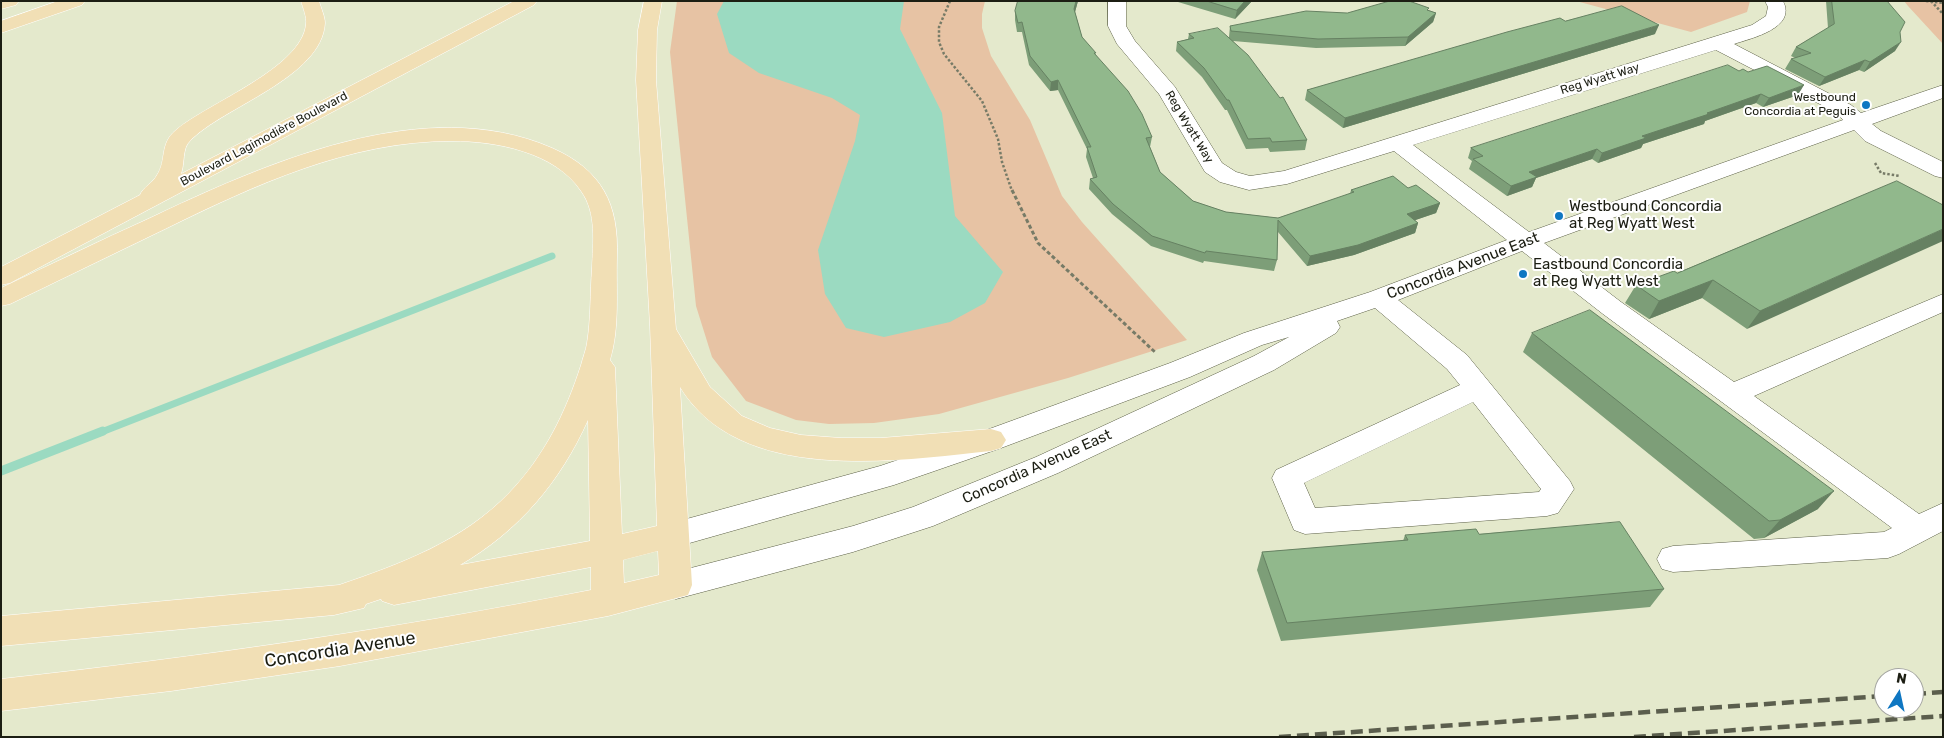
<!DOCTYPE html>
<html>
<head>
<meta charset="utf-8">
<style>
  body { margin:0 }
  #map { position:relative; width:1944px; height:738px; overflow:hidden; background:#e4e9cc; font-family:Rubik,sans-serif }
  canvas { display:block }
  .frame { position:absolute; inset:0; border:2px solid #1c1e13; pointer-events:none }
  .north { position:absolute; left:1874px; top:668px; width:50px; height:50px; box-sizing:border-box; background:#fff; border:1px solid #a4a5a1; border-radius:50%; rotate:10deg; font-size:14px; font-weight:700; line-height:20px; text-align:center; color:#1c1e13 }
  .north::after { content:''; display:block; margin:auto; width:18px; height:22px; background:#0f77c2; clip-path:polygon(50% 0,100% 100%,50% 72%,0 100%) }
</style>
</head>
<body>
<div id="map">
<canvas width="1944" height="738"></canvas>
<div class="frame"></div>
<div class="north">N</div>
</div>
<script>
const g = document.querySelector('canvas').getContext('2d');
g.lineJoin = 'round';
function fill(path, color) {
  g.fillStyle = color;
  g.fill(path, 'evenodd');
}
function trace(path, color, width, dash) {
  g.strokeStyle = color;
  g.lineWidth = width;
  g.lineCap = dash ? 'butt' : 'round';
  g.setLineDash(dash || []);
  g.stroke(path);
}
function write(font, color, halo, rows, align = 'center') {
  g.font = font + ' Rubik,sans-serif';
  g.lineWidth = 4;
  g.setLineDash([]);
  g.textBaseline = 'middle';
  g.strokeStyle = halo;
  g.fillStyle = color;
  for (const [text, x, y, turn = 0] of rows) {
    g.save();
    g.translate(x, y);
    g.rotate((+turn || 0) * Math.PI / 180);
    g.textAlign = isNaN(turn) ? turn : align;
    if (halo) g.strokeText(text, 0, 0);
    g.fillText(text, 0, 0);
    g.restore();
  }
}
const green = new Path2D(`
  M 677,1 L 985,1 L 982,14 L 982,28 L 991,56 L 1030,120 L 1062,196 L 1082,222 L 1187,340 L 1068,378 L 939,414 L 874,423 L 829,424 L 796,420 L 746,401 L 712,357 L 696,306 L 670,52 Z
  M 1576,1 L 1750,1 L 1747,12 L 1691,32 Z
  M 1904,1 L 1943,1 L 1943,44 L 1908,6 Z`);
const water = new Path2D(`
  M 724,1 L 904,1 L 900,29 L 942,113 L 955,216 L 1003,272 L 985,303 L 950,322 L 884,337 L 846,328 L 825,294 L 818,250 L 855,141 L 860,115 L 832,98 L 759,73 L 729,53 L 717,14 Z`);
const streamFar1 = new Path2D(`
  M 99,433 L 552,256`);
const stream = new Path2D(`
  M 1,471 L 103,431`);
const pathFar1 = new Path2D(`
  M 950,1 L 939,27 L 939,42 L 944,54 L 982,101 L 998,139 L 1002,162 L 1012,191
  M 1926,1 L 1943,3
  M 1931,1 L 1943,14
  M 1875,163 L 1881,173 L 1900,176`);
const path = new Path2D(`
  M 1012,190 L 1038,243 L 1156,353`);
const minor = new Path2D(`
  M 1108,1 L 1126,1 L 1126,26 L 1135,41 L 1175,87 L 1222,163 L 1236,172 L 1250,176 L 1284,171 L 1752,25 L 1766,16 L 1768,7 L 1765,1 L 1783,1 C 1797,28 1752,38 1734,44 L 1851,105 L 1861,113 L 1943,85 L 1943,98 L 1872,124 L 1881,131 L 1943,162 L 1943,178 L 1935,176 L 1865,141 L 1854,130 L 1544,243 L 1621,302 L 1734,382 L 1943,294 L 1943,312 L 1754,396 L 1919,514 L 1943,503 L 1943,531 L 1899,554 L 1888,558 L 1673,572 L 1662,569 L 1657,559 L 1662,549 L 1673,546 L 1884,532 L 1892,528 L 1603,314 L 1522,251 L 1398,300 L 1467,355 L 1570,481 L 1574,489 L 1558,513 L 1547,516 L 1305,534 L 1294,530 L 1272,478 L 1276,470 L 1460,385 L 1447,369 L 1375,308 L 1337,321 L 1340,327 L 1336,333 L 1274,370 L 1058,473 L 933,526 L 853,552 L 676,599 L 664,595 L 660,585 L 664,575 L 853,526 L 913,507 L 1036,457 L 1254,356 L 1289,337 L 1262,345 L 1190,377 L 1001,448 L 894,485 L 672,548 L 661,544 L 656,535 L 661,526 L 880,466 L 981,432 L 1170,363 L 1244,333 L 1370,292 L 1507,240 L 1394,151 L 1287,184 L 1249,190 L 1220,182 L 1205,172 L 1159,94 L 1117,44 L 1108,26 ZM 1716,50 L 1837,113 L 1843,120 L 1529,232 L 1413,145 ZM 1473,402 L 1541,489 L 1539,492 L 1315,508 L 1304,483 Z`);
const major = new Path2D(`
  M 1,1 L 19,1 L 16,5 L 1,9 Z
  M 58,1 L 85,1 L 82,5 L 1,33 L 1,21 Z
  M 301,1 L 319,1 C 321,8 325,17 325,23 C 322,78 222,107 190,141 C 182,148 185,164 181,174 L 514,1 L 537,1 L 534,5 L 10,283 L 1,285 L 1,267 L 140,195 C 143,187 153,183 157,175 C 167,160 159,144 176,130 C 208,103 302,68 306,24 C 307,17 303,8 301,1 Z
  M 644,1 L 662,1 L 657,30 L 656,80 L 676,329 L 710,387 L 742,416 L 770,428 L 801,435 L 841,438 L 881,438 L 991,429 L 1001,432 L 1006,440 L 1001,448 L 991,451 C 894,461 740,485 680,387 L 692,585 L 688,595 L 608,616 L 340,666 L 171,691 L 1,711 L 1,679 C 199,657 396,629 591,590 L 591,567 L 394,605 L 382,601 L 381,599 L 366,604 L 364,608 L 334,615 L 1,646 L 1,616 L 339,585 C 401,564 463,541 509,493 C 544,457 566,412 581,365 C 583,357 586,350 587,343 C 591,318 590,293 592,268 C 593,243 597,213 581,191 C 555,152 496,141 452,141 C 349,141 255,185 165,229 C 113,254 62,279 10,304 L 1,306 L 1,288 C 50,265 99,241 148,219 C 264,164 424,92 552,148 C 602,170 619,204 617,257 C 616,290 620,328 610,360 L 615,367 L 622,534 L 657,526 L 650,326 L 636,80 L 638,30 ZM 588,420 L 590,541 L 460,565 C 519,531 560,482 588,420 ZM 658,551 L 659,575 L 624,583 L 623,560 Z`);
const rail = new Path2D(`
  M 1914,694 L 1943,692
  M 1279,737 L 1884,696
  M 1634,737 L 1943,716`);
const wall = new Path2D(`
  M 1018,1 L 1078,1 L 1075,12 L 1082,37 L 1096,55 L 1152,137 L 1150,147 L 1160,172 L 1193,201 L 1226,212 L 1278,218 L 1350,194 L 1351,190 L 1408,188 L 1440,203 L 1436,213 L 1415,220 L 1418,223 L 1415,233 L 1354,255 L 1307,266 L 1278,232 L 1277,260 L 1274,271 L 1204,261 L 1203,263 L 1151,246 L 1112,214 L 1089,189 L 1090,179 L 1093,178 L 1086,157 L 1087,149 L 1058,90 L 1050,91 L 1029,65 L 1022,32 L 1017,32 L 1015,20 L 1015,11 Z
  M 1178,1 L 1252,1 L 1235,19 L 1178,2 Z
  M 1826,1 L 1887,1 L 1900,32 L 1895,51 L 1864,72 L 1859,70 L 1819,86 L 1785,69 L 1791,59 L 1795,58 L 1791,56 L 1796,47 L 1828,28 Z
  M 1428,10 L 1436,13 L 1433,22 L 1405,46 L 1316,48 L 1233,41 L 1307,140 L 1305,150 L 1270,152 L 1268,148 L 1246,149 L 1227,110 L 1225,110 L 1202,77 L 1176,51 L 1177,42 L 1188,39 L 1189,34 L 1229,37 L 1230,26 L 1347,13 Z
  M 1565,21 L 1655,34 L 1343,128 L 1305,100 L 1307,90 Z
  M 1739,71 L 1798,95 L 1763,107 L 1756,103 L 1705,121 L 1704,124 L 1643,144 L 1641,148 L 1598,163 L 1592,159 L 1536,178 L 1532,187 L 1507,196 L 1469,169 L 1472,161 L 1468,158 L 1471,148 Z
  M 1897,181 L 1747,329 L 1702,298 L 1649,319 L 1625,303 L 1636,285 L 1677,273 Z
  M 1532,333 L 1818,509 L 1764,538 L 1754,539 L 1523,352 Z
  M 1479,534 L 1664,589 L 1650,607 L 1281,641 L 1257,570 L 1262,552 L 1403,541 L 1405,535 Z`);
const shadedWall = new Path2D(`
  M 1076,1 L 1078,1 L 1073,19 L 1074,9 Z
  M 1245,1 L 1252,1 L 1235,19 L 1237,10 Z
  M 1436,13 L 1433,22 L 1405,46 L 1408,37 Z
  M 1659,25 L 1655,34 L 1343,128 L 1345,118 Z
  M 1901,42 L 1895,51 L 1864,72 L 1870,62 Z
  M 1865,60 L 1859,70 L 1819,86 L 1825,77 Z
  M 1058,80 L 1058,90 L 1050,91 L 1051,82 Z
  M 1804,85 L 1798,95 L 1763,107 L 1769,98 Z
  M 1761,94 L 1756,103 L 1705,121 L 1704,124 L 1643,144 L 1641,148 L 1598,163 L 1602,153 L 1642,136 Z
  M 1597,149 L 1592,159 L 1536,178 L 1532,187 L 1507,196 L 1511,186 L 1529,172 Z
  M 1440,203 L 1436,213 L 1404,224 L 1407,214 Z
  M 1418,223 L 1415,233 L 1354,255 L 1307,266 L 1310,256 Z
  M 1943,229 L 1943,241 L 1747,329 L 1760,311 Z
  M 1713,280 L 1702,298 L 1649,319 L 1659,301 Z
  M 1834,491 L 1818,509 L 1764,538 L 1780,520 Z`);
const building = new Path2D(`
  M 1018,1 L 1076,1 L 1074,9 L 1082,37 L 1096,53 L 1094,53 L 1128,91 L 1142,114 L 1152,137 L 1146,138 L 1160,172 L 1193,201 L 1226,212 L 1278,218 L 1354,192 L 1351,190 L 1393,176 L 1408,188 L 1416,185 L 1440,203 L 1407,214 L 1418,223 L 1358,245 L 1310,256 L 1278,220 L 1277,260 L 1206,251 L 1205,253 L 1152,236 L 1113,204 L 1090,179 L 1097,177 L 1087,147 L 1091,147 L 1058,80 L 1051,82 L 1030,56 L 1022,22 L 1018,23 L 1015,11 Z
  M 1207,1 L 1245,1 L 1237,10 Z
  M 1390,1 L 1409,1 L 1429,8 L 1427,10 L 1436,13 L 1408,37 L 1318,39 L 1231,31 L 1230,26 L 1306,11 L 1347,13 Z
  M 1832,1 L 1887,1 L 1905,22 L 1900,32 L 1901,42 L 1870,62 L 1865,60 L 1825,77 L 1791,59 L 1811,53 L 1796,47 L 1834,24 Z
  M 1622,6 L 1659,25 L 1345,118 L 1307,90 L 1507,32 L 1560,18 L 1565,21 Z
  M 1218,28 L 1248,55 L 1280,98 L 1283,97 L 1307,140 L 1272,142 L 1270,138 L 1248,139 L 1229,100 L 1227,100 L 1204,68 L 1177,42 L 1194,38 L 1189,34 Z
  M 1728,65 L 1739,71 L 1743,69 L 1748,72 L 1767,66 L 1804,85 L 1769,98 L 1761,94 L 1707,113 L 1709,114 L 1642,136 L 1646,138 L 1602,153 L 1597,149 L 1529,172 L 1537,177 L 1511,186 L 1473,159 L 1483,156 L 1471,148 Z
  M 1897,181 L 1943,205 L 1943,229 L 1760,311 L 1713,280 L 1659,301 L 1636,285 L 1674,271 L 1677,273 Z
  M 1590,310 L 1834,491 L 1780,520 L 1769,521 L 1532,333 Z
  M 1620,522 L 1664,589 L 1287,623 L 1262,552 L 1408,540 L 1405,535 L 1476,529 L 1479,534 Z`);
const markers = [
  [1866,105,5,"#0f77c2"],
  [1559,216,5,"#0f77c2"],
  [1523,274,5,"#0f77c2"]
];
const farStreetnames = [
  ["Reg Wyatt Way",1600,79,-17],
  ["Reg Wyatt Way",1189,127,59],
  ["Boulevard Lagimodière Boulevard",264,139,-28]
];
const farPoinames = [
  ["Westbound",1856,98],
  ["Concordia at Peguis",1856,112]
];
const poiNames = [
  ["Westbound Concordia",1569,207],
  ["at Reg Wyatt West",1569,224],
  ["Eastbound Concordia",1533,265],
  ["at Reg Wyatt West",1533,282]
];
const streetNames = [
  ["Concordia Avenue East",1463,266,-21],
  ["Concordia Avenue East",1037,467,-24]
];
const nearStreetnames = [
  ["Concordia Avenue",340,650,-9]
];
fill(green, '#e7c3a4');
fill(water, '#9bdac1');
trace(streamFar1, '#9bdac1', 7);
trace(stream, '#9bdac1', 9);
trace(minor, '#5c6047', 1);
trace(major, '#fff', 1);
trace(pathFar1, '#777b67', 2.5, [2.5, 2]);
trace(path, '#777b67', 3, [4, 2.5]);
fill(minor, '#fff');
fill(major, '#f1dfb5');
trace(rail, '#5b5e4d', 4.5, [12, 6]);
fill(wall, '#7d9e78');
fill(shadedWall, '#668162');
fill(building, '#91b88c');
trace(building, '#668162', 1);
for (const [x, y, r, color] of markers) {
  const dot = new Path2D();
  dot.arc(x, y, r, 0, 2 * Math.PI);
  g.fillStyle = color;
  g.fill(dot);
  trace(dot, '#fff', 2);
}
write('12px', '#1c1e13', '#fff', farStreetnames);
write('12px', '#1c1e13', '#fff', farPoinames, 'right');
write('15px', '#1c1e13', '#fff', poiNames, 'left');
write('15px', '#1c1e13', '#fff', streetNames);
write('18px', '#1c1e13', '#fff', nearStreetnames);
</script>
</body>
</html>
